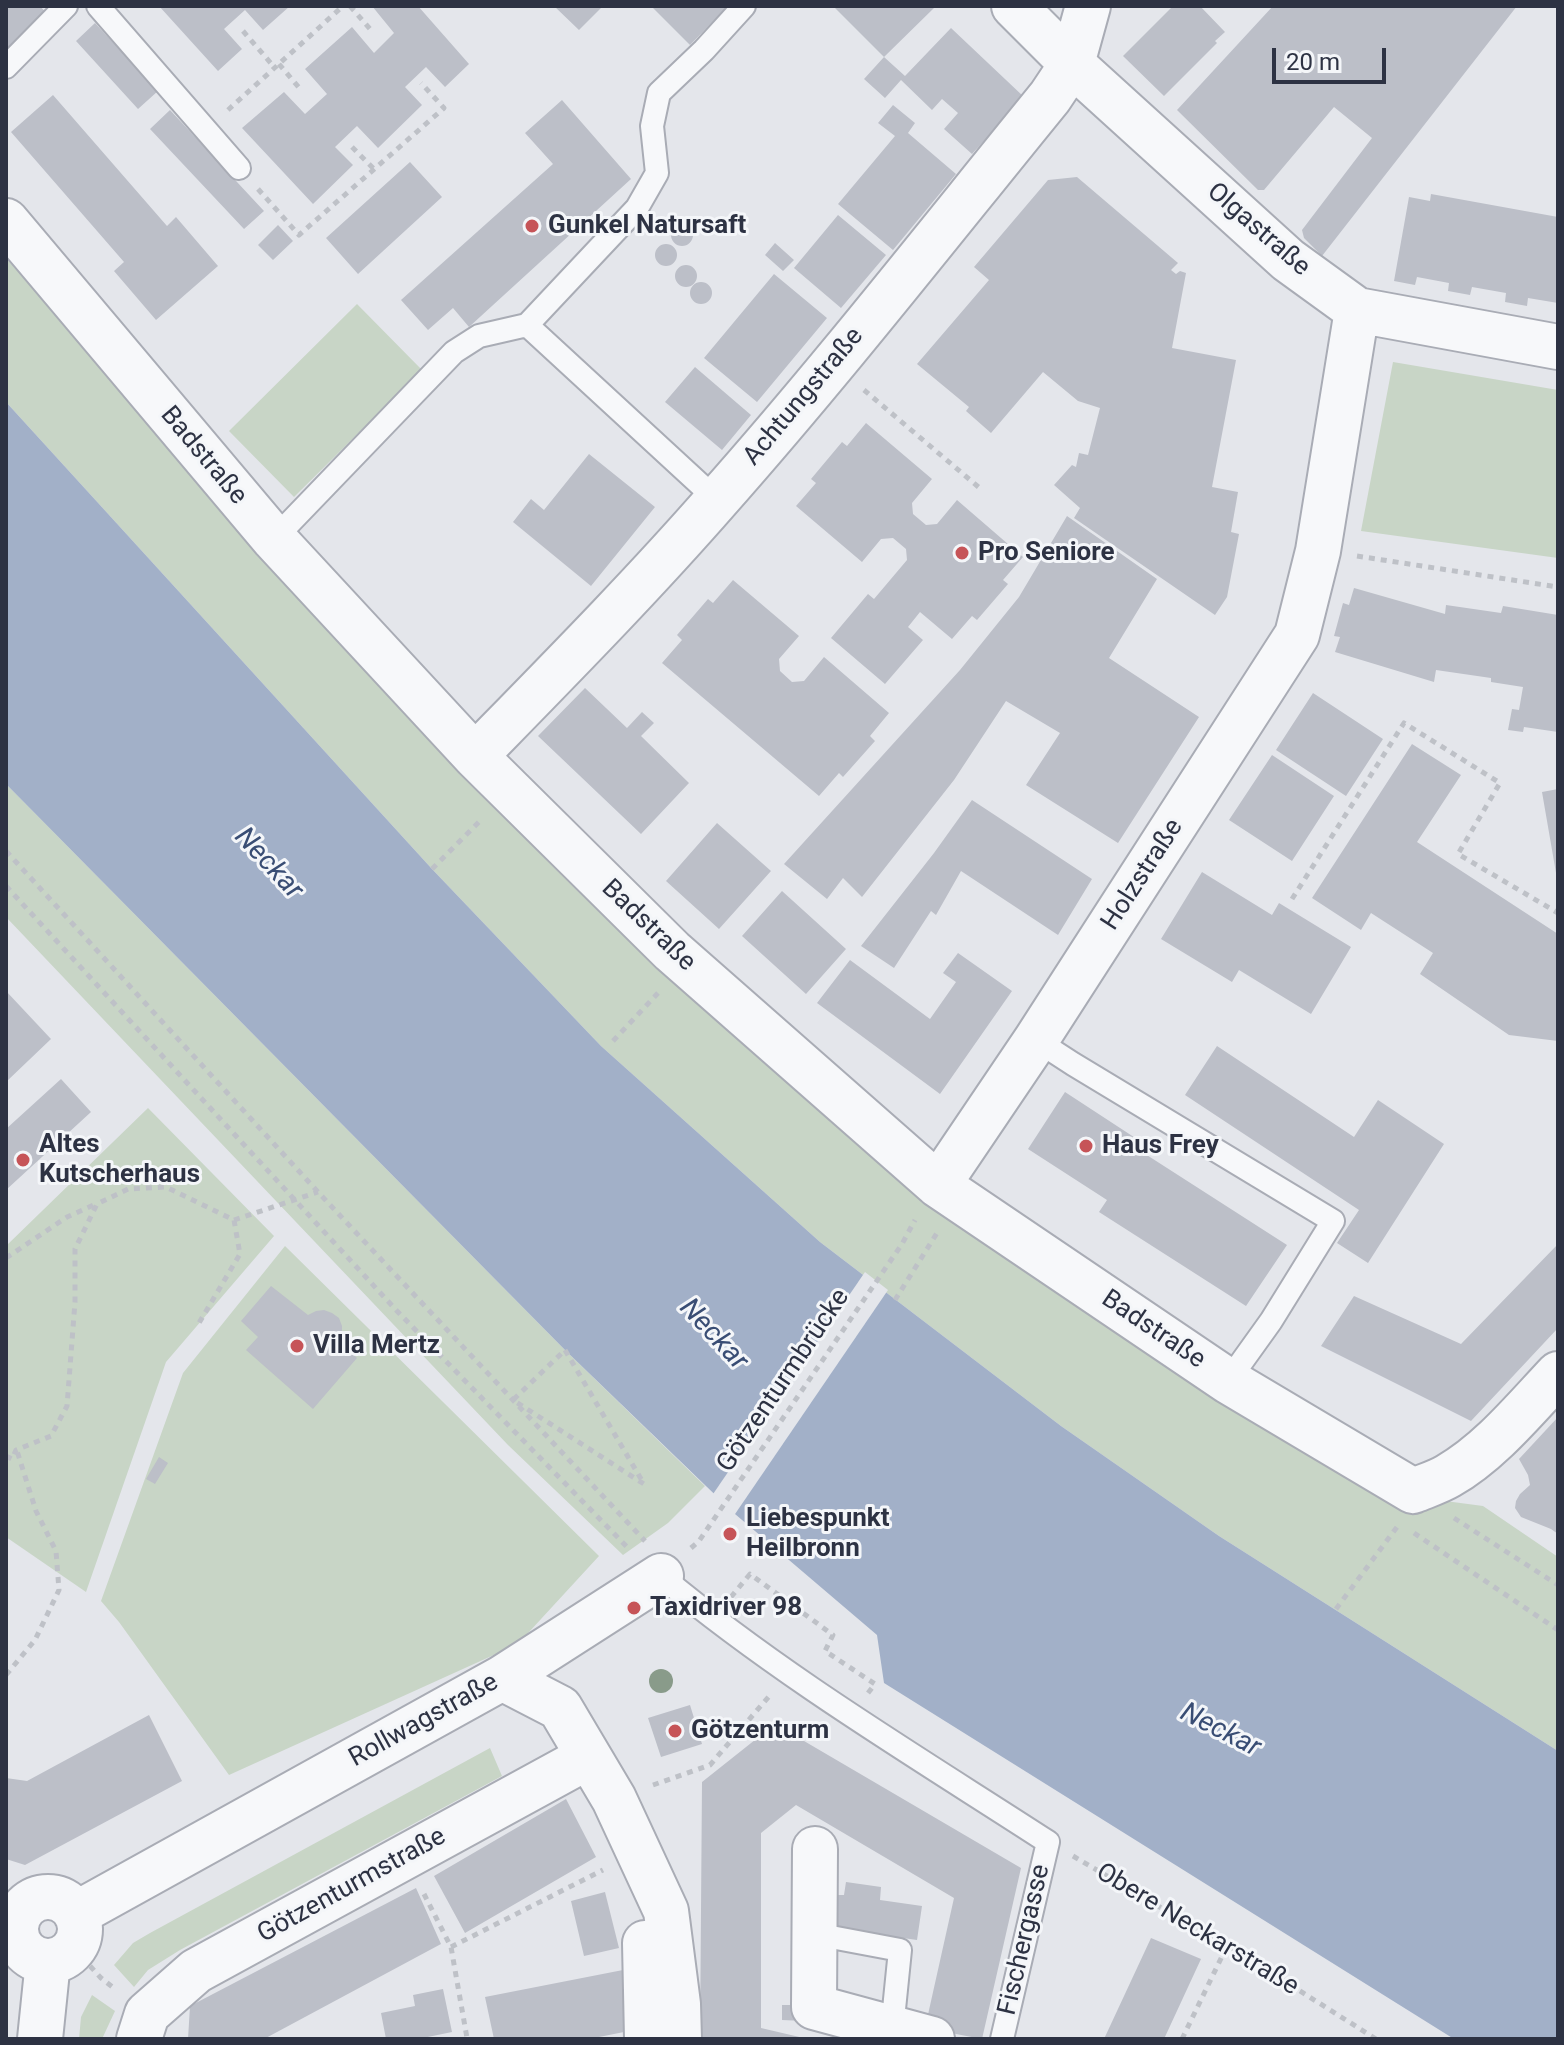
<!DOCTYPE html>
<html>
<head>
<meta charset="utf-8">
<style>
  body { margin:0 }
  #map { position:relative; width:1564px; height:2045px; overflow:hidden; background:#e4e6eb; font-family:Roboto,sans-serif }
  canvas { display:block }
  .frame { position:absolute; inset:0; border:8px solid #2d3243; pointer-events:none }
  .scale { position:absolute; left:1272px; top:48px; width:114px; height:36px; box-sizing:border-box; border:4px solid #2d3243; border-top:0; padding-left:10px; font-size:24px; line-height:28px; white-space:nowrap; color:#2d3243; -webkit-text-stroke:6px #f4f6f9; paint-order:stroke }
</style>
</head>
<body>
<div id="map">
<canvas width="1564" height="2045"></canvas>
<div class="frame"></div>
<div class="scale">20 m</div>
</div>
<script>
const g = document.querySelector('canvas').getContext('2d');
g.lineJoin = 'round';
function fill(path, color) {
  g.fillStyle = color;
  g.fill(path, 'evenodd');
}
function trace(path, color, width, dash) {
  g.strokeStyle = color;
  g.lineWidth = width;
  g.lineCap = dash ? 'butt' : 'round';
  g.setLineDash(dash || []);
  g.stroke(path);
}
function write(font, color, halo, rows, align = 'center') {
  g.font = font + ' Roboto,sans-serif';
  g.lineWidth = 6;
  g.setLineDash([]);
  g.textBaseline = 'middle';
  g.strokeStyle = halo;
  g.fillStyle = color;
  for (const [text, x, y, turn = 0] of rows) {
    g.save();
    g.translate(x, y);
    g.rotate((+turn || 0) * Math.PI / 180);
    g.textAlign = isNaN(turn) ? turn : align;
    if (halo) g.strokeText(text, 0, 0);
    g.fillText(text, 0, 0);
    g.restore();
  }
}
const green = new Path2D(`
  M 6,258 L 466,763 L 815,1091 L 1400,1495 L 1483,1506 L 1558,1557 L 1558,1751 L 1219,1536 L 1061,1426 L 820,1242 L 601,1046 L 432,869 L 6,402 Z
  M 357,304 L 422,370 L 294,497 L 229,431 Z
  M 1393,362 L 1558,390 L 1558,558 L 1361,531 Z
  M 6,784 L 565,1350 L 705,1486 L 668,1523 L 623,1555 L 508,1445 L 6,917 Z
  M 148,1108 L 274,1236 L 166,1362 L 86,1592 L 6,1537 L 6,1246 Z
  M 285,1246 L 599,1556 L 518,1644 L 229,1775 L 119,1622 L 101,1601 L 183,1373 Z
  M 490,1748 L 502,1776 L 180,1950 L 148,1970 L 134,1987 L 114,1965 L 133,1943 L 150,1933 Z
  M 92,1995 L 115,2011 L 102,2039 L 79,2039 L 81,2017 Z`);
const water = new Path2D(`
  M 6,402 L 432,869 L 601,1046 L 820,1242 L 1061,1426 L 1219,1536 L 1558,1751 L 1558,2039 L 1454,2039 L 884,1683 L 877,1635 L 735,1514 L 565,1350 L 6,784 Z`);
const pier = new Path2D(`
  M 865,1272 L 888,1290 L 733,1517 L 711,1497 Z`);
const building = new Path2D(`
  M 6,6 L 40,6 L 49,16 L 6,56 Z
  M 159,6 L 290,6 L 263,30 L 245,10 L 224,29 L 242,49 L 218,71 Z
  M 372,6 L 418,6 L 469,64 L 445,87 L 426,67 L 405,87 L 422,105 L 378,148 L 357,126 L 335,147 L 353,165 L 313,204 L 242,128 L 284,92 L 305,114 L 327,94 L 305,69 L 352,27 L 374,53 L 394,33 Z
  M 554,6 L 603,6 L 579,30 Z
  M 651,6 L 728,6 L 690,45 Z
  M 837,6 L 932,6 L 934,8 L 884,57 L 835,8 Z
  M 1173,6 L 1182,8 L 1200,6 L 1225,32 L 1215,41 L 1217,43 L 1164,96 L 1123,56 Z
  M 1273,6 L 1517,6 L 1322,256 L 1304,238 L 1302,230 L 1372,138 L 1334,107 L 1264,190 L 1258,190 L 1177,110 Z
  M 95,23 L 158,91 L 138,109 L 76,41 Z
  M 951,28 L 1024,97 L 972,154 L 944,129 L 958,113 L 942,99 L 932,110 L 901,80 L 885,98 L 864,79 L 884,57 L 905,76 Z
  M 53,95 L 167,226 L 176,217 L 218,266 L 156,320 L 114,271 L 124,262 L 11,132 Z
  M 562,100 L 631,179 L 469,327 L 453,308 L 428,330 L 401,300 L 553,164 L 525,133 Z
  M 893,105 L 915,123 L 908,133 L 956,174 L 893,250 L 838,204 L 895,136 L 878,123 Z
  M 170,110 L 264,211 L 244,229 L 150,129 Z
  M 410,162 L 442,197 L 358,274 L 326,238 Z
  M 1077,177 L 1178,263 L 1171,270 L 1176,274 L 1180,271 L 1186,273 L 1172,348 L 1236,360 L 1212,487 L 1238,492 L 1231,532 L 1239,534 L 1227,597 L 1215,615 L 1074,518 L 1080,508 L 1054,485 L 1072,465 L 1076,467 L 1079,453 L 1088,455 L 1100,408 L 1078,401 L 1043,372 L 991,433 L 966,411 L 969,407 L 917,364 L 989,280 L 974,267 L 1048,180 Z
  M 1431,194 L 1558,217 L 1558,303 L 1528,298 L 1527,306 L 1505,302 L 1506,293 L 1472,287 L 1470,295 L 1448,291 L 1449,283 L 1417,277 L 1415,285 L 1394,281 L 1409,197 L 1430,201 Z
  M 838,215 L 886,255 L 841,308 L 794,268 Z
  M671 235a11 11 0 1 1 22 0a11 11 0 1 1-22 0Z
  M 278,225 L 293,241 L 273,260 L 258,245 Z
  M 775,243 L 794,260 L 783,271 L 765,255 Z
  M655 255a11 11 0 1 1 22 0a11 11 0 1 1-22 0Z
  M675 276a11 11 0 1 1 22 0a11 11 0 1 1-22 0Z
  M 774,274 L 827,318 L 757,402 L 704,358 Z
  M690 293a11 11 0 1 1 22 0a11 11 0 1 1-22 0Z
  M 695,367 L 751,415 L 722,450 L 665,402 Z
  M 866,423 L 932,479 L 912,503 L 913,514 L 926,525 L 937,524 L 957,500 L 1023,557 L 1003,580 L 1008,584 L 977,620 L 972,616 L 952,639 L 920,612 L 908,627 L 923,640 L 885,684 L 831,638 L 868,594 L 874,599 L 907,560 L 906,549 L 893,538 L 881,539 L 862,562 L 796,506 L 816,483 L 811,479 L 842,442 L 847,446 Z
  M 589,454 L 655,507 L 591,586 L 513,522 L 531,499 L 544,510 Z
  M 1067,516 L 1157,579 L 1109,658 L 1199,717 L 1118,843 L 1026,785 L 1060,733 L 1006,701 L 954,780 L 862,897 L 843,878 L 827,899 L 784,864 L 960,670 L 1019,597 Z
  M 733,580 L 799,636 L 779,659 L 780,671 L 792,682 L 804,681 L 824,657 L 889,713 L 870,736 L 875,741 L 843,777 L 839,773 L 819,796 L 662,663 L 682,640 L 677,635 L 708,599 L 713,603 Z
  M 1354,588 L 1445,614 L 1446,605 L 1501,613 L 1503,606 L 1558,615 L 1558,732 L 1524,727 L 1523,732 L 1508,730 L 1512,709 L 1519,710 L 1523,687 L 1491,682 L 1491,678 L 1436,670 L 1434,682 L 1335,652 L 1340,637 L 1334,636 L 1343,603 L 1349,605 Z
  M 585,688 L 627,728 L 642,712 L 654,723 L 641,736 L 689,783 L 641,834 L 538,736 Z
  M 1313,693 L 1383,739 L 1346,796 L 1276,750 Z
  M 1412,744 L 1461,775 L 1417,842 L 1558,934 L 1558,1041 L 1509,1035 L 1420,974 L 1433,953 L 1371,913 L 1361,930 L 1312,898 Z
  M 1272,755 L 1334,796 L 1292,861 L 1229,820 Z
  M 1558,789 L 1558,872 L 1556,873 L 1542,792 Z
  M 972,800 L 1092,879 L 1058,935 L 961,871 L 936,915 L 931,911 L 894,968 L 861,946 L 934,853 Z
  M 717,823 L 771,871 L 719,929 L 666,881 Z
  M 1202,872 L 1272,915 L 1279,903 L 1351,947 L 1311,1014 L 1239,970 L 1232,982 L 1161,939 Z
  M 782,891 L 846,949 L 806,994 L 742,936 Z
  M 958,953 L 1012,991 L 940,1094 L 817,1003 L 850,960 L 930,1019 L 956,982 L 943,973 Z
  M 6,991 L 51,1039 L 6,1082 Z
  M 1217,1046 L 1354,1137 L 1378,1100 L 1444,1144 L 1368,1263 L 1337,1243 L 1359,1210 L 1185,1095 Z
  M 61,1079 L 91,1112 L 6,1190 L 6,1129 Z
  M 1065,1092 L 1143,1143 L 1139,1150 L 1287,1245 L 1246,1306 L 1099,1212 L 1107,1200 L 1028,1149 Z
  M 1558,1244 L 1558,1328 L 1471,1421 L 1321,1346 L 1354,1296 L 1461,1344 Z
  M 271,1286 L 308,1315 L 316,1311 L 324,1310 L 332,1313 L 339,1318 L 342,1326 L 342,1334 L 340,1342 L 357,1358 L 313,1409 L 246,1350 L 258,1337 L 241,1321 Z
  M 1558,1417 L 1558,1534 L 1551,1529 L 1521,1517 L 1515,1508 L 1516,1501 L 1520,1494 L 1530,1485 L 1528,1475 L 1519,1459 Z
  M 159,1457 L 168,1463 L 155,1484 L 146,1479 Z
  M 690,1705 L 702,1744 L 661,1757 L 648,1718 Z
  M 149,1715 L 182,1781 L 25,1865 L 6,1859 L 6,1778 L 27,1781 Z
  M 775,1724 L 1021,1868 L 982,2039 L 925,2028 L 954,1898 L 796,1805 L 761,1833 L 761,2028 L 808,2039 L 700,2039 L 702,1782 Z
  M 566,1799 L 596,1857 L 465,1933 L 434,1876 Z
  M 846,1882 L 881,1887 L 880,1900 L 922,1906 L 917,1940 L 833,1928 L 838,1895 L 844,1895 Z
  M 416,1888 L 441,1944 L 264,2039 L 188,2039 L 190,2006 Z
  M 605,1892 L 619,1948 L 584,1956 L 571,1901 Z
  M 1151,1938 L 1201,1959 L 1164,2039 L 1104,2039 Z
  M 623,1970 L 634,2030 L 589,2039 L 494,2039 L 485,1997 Z
  M 443,1989 L 452,2032 L 418,2039 L 386,2039 L 381,2013 L 415,2006 L 413,1995 Z
  M 782,2005 L 805,2005 L 805,2021 L 782,2020 Z`);
const path = new Path2D(`
  M 350,6 L 371,30
  M 243,31 L 275,68
  M 279,64 L 301,90
  M 228,110 L 343,6
  M 352,147 L 374,169
  M 258,189 L 299,235 L 444,108 L 421,83
  M 864,390 L 982,490
  M 1357,556 L 1558,587
  M 6,851 L 318,1192 L 645,1541
  M 432,869 L 481,820
  M 6,886 L 397,1311 L 630,1550
  M 1292,899 L 1404,723 L 1500,783 L 1458,854 L 1558,913
  M 613,1041 L 658,993
  M 234,1220 L 318,1192
  M 6,1258 L 67,1217 L 96,1204
  M 895,1300 L 937,1233
  M 565,1350 L 644,1484 L 513,1400 Z
  M 6,1456 L 12,1459 L 16,1450 L 51,1436 L 67,1406 L 75,1302 L 75,1249 L 97,1204 L 128,1189 L 166,1187 L 234,1220 L 240,1254 L 199,1323
  M 1454,1518 L 1558,1585
  M 1414,1533 L 1558,1630
  M 691,1548 L 699,1541 L 902,1244 L 915,1220
  M 731,1597 L 750,1574 L 833,1635 L 825,1651 L 875,1684 L 868,1693
  M 1336,1609 L 1397,1527
  M 6,1675 L 35,1640 L 59,1590 L 56,1551 L 36,1511 L 17,1451
  M 653,1785 L 710,1765 L 771,1694
  M 1073,1856 L 1270,1972 L 1376,2039
  M 424,1894 L 451,1947 L 467,2038 L 466,2039
  M 451,1947 L 603,1870
  M 90,1966 L 101,1978 L 115,1989
  M 1182,2039 L 1227,1946`);
const lane = new Path2D(`
  M 98,6 L 239,168
  M 6,67 L 66,6
  M 527,325 L 717,500
  M 274,539 L 454,352 L 479,336 L 527,325 L 637,208 L 657,173 L 652,126 L 659,93 L 704,50 L 744,6
  M 1036,1040 L 1073,1064 L 1333,1221 L 1271,1321 L 1228,1381
  M 661,1576 C 781,1676 917,1757 1048,1842 L 1002,2039
  M 815,1934 L 900,1950 L 892,2029`);
const street = new Path2D(`
  M 1014,6 L 1072,64 L 1288,260 L 1357,310 L 1558,347
  M 6,221 L 274,539 L 475,756 L 672,951 L 938,1185 L 1228,1381 L 1413,1491 C 1425,1486 1438,1482 1448,1476 C 1490,1452 1525,1409 1558,1374
  M 475,756 C 557,672 640,588 717,500 C 833,369 940,232 1050,97 L 1072,64 L 1088,6
  M 938,1185 L 1036,1040 L 1297,635 L 1318,551 L 1357,310
  M 502,1678 L 560,1708 L 614,1799 L 666,1911 L 678,2004 L 679,2039
  M 815,1849 L 814,2007 L 932,2039
  M16 1929a32 32 0 1 1 64 0a32 32 0 1 1-64 0Z
  M 76,1914 L 502,1678 L 661,1576
  M 645,1943 L 647,2039
  M 40,2039 L 48,1961
  M 139,2039 L 147,2014 L 196,1971 L 588,1757`);
const trees = [
  [661,1681]
];
const markers = [
  [532,226,8,"#c65458"],
  [962,553,8,"#c65458"],
  [1086,1146,8,"#c65458"],
  [23,1160,8,"#c65458"],
  [297,1346,8,"#c65458"],
  [730,1534,8,"#c65458"],
  [634,1608,8,"#c65458"],
  [675,1731,8,"#c65458"]
];
const poiNames = [
  ["Gunkel Natursaft",548,226],
  ["Pro Seniore",978,553],
  ["Altes",39,1145],
  ["Kutscherhaus",39,1175],
  ["Haus Frey",1102,1146],
  ["Villa Mertz",313,1346],
  ["Liebespunkt",746,1519],
  ["Heilbronn",746,1549],
  ["Taxidriver 98",650,1608],
  ["Götzenturm",691,1731]
];
const streetNames = [
  ["Olgastraße",1258,230,41],
  ["Achtungstraße",804,397,-50],
  ["Badstraße",203,456,50],
  ["Holzstraße",1143,875,-57],
  ["Badstraße",648,926,44],
  ["Badstraße",1153,1330,34],
  ["Götzenturmbrücke",784,1381,-56],
  ["Rollwagstraße",424,1721,-29],
  ["Götzenturmstraße",352,1886,-29],
  ["Obere Neckarstraße",1197,1930,31],
  ["Fischergasse",1025,1940,-77]
];
const waterNames = [
  ["Neckar",268,864,47],
  ["Neckar",713,1335,47],
  ["Neckar",1220,1731,27]
];
fill(green, '#c8d5c6');
fill(water, '#a2b0c8');
fill(pier, '#e4e6eb');
fill(building, '#bcbfc8');
trace(lane, '#a9acb5', 26);
trace(street, '#a9acb5', 48);
trace(path, '#bec1c7', 5, [6, 6]);
trace(lane, '#f7f8fa', 22);
trace(street, '#f7f8fa', 44);
g.fillStyle = '#899b8a';
for (const [x, y] of trees) {
  g.beginPath();
  g.arc(x, y, 12, 0, 2 * Math.PI);
  g.fill();
}
for (const [x, y, r, color] of markers) {
  const dot = new Path2D();
  dot.arc(x, y, r, 0, 2 * Math.PI);
  g.fillStyle = color;
  g.fill(dot);
  trace(dot, '#f4f6f9', 3);
}
write('bold 26px', '#2d3243', '#f4f6f9', poiNames, 'left');
write('26px', '#2d3243', '#f4f6f9', streetNames);
write('italic 28px', '#394d74', '#f4f6f9', waterNames);
</script>
</body>
</html>
